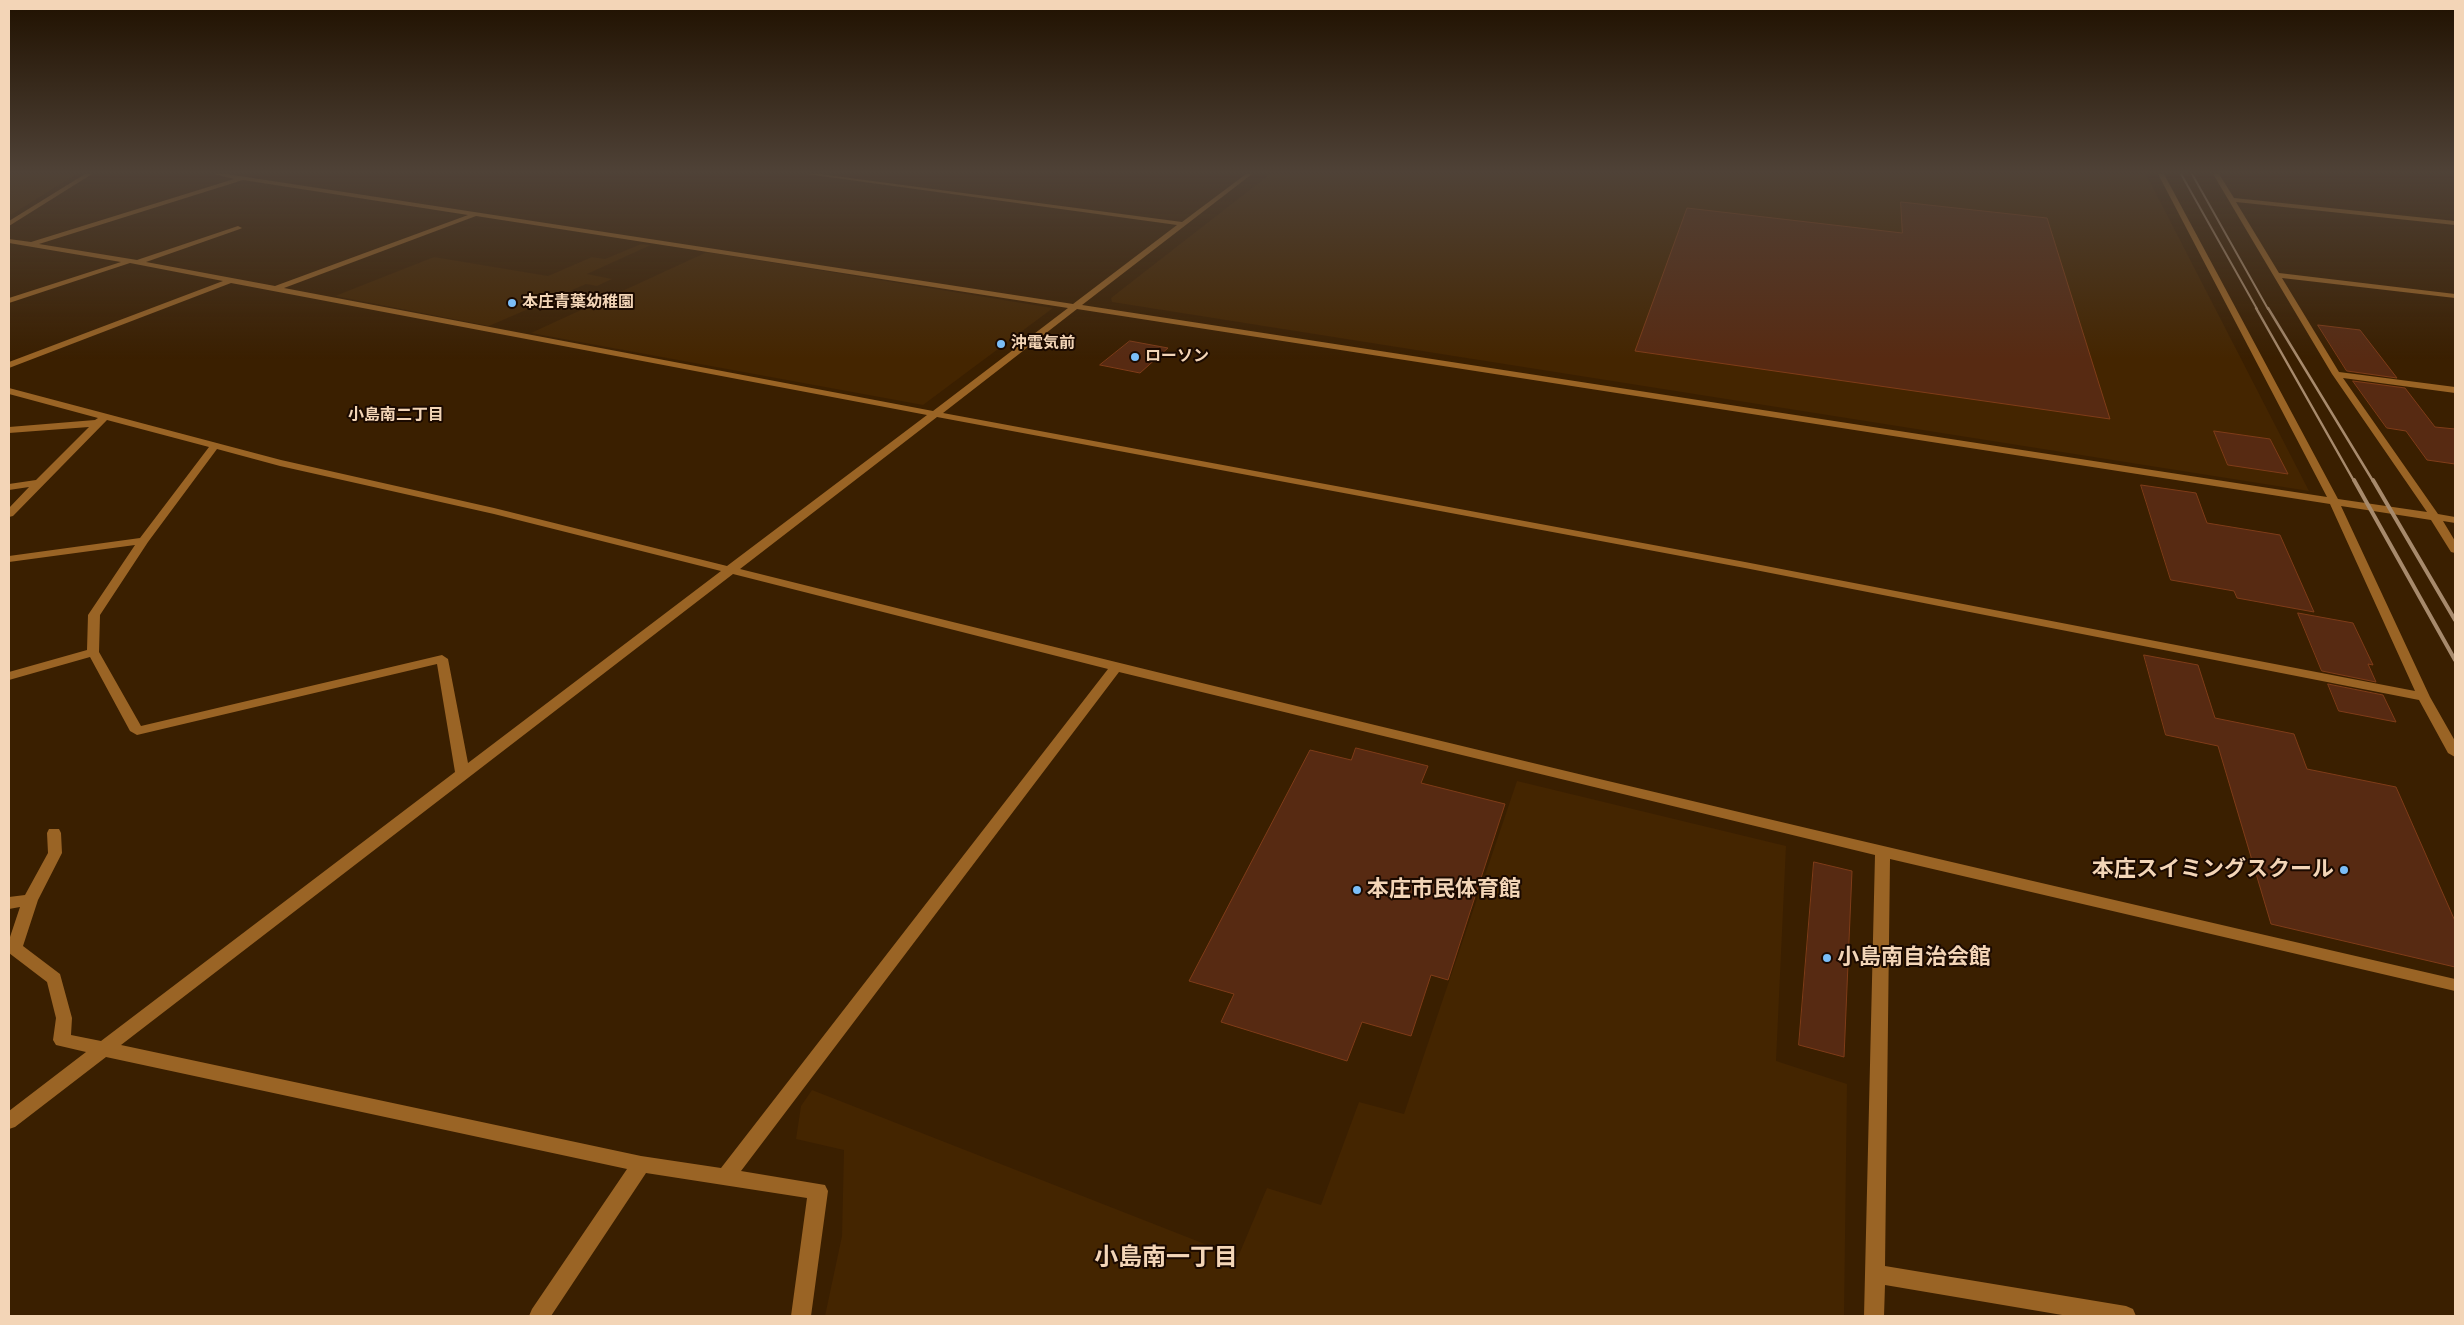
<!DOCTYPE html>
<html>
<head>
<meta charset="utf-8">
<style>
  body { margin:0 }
  #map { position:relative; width:2464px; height:1325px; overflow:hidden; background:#3a1f00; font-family:"Space Grotesk",sans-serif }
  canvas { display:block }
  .frame { position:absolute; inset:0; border:10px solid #f3d5b7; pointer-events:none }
</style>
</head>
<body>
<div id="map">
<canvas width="2464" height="1325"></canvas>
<div class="frame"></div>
</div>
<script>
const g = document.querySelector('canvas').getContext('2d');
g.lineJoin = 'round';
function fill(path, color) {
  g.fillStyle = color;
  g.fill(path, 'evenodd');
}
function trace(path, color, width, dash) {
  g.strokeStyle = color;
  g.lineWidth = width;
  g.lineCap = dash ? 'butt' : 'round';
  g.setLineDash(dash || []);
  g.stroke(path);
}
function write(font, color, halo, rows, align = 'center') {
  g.font = font + ' "Space Grotesk","Noto Sans JP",sans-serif';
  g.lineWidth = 4;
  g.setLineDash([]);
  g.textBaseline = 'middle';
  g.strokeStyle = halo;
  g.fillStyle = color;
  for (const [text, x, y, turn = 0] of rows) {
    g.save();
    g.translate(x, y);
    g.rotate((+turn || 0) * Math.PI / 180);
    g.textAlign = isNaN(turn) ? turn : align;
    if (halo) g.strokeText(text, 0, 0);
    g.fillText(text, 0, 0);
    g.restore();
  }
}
const built = new Path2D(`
  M 9,174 L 77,174 L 9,216 Z
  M 1270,174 L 2146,174 L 2309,491 L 1112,302 L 1111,298 Z
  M 641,244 L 651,245 L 587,274 L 612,279 L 597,286 L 586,284 L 489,326 L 335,296 L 434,257 L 548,276 L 592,257 L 605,259 Z
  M 707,252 L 1053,308 L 923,405 L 531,333 Z
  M 1517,781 L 1786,846 L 1776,1061 L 1847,1084 L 1844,1316 L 825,1316 L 842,1236 L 844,1150 L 796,1139 L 801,1106 L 812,1090 L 1238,1257 L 1267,1188 L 1321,1205 L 1359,1102 L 1404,1114 Z`);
const building = new Path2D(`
  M 1901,202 L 2047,218 L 2110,419 L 1635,351 L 1687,208 L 1902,233 Z
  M 2318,325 L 2360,330 L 2397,378 L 2347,371 Z
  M 1130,341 L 1168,348 L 1140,373 L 1100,365 Z
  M 2353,381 L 2405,388 L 2435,427 L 2455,429 L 2455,464 L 2427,460 L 2406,431 L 2387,428 Z
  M 2214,431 L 2270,439 L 2288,474 L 2228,465 Z
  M 2141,485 L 2196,493 L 2207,523 L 2280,535 L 2314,612 L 2237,598 L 2234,591 L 2171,580 Z
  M 2298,613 L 2353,623 L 2373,665 L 2368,664 L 2376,682 L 2322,671 Z
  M 2144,655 L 2198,665 L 2215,718 L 2294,734 L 2307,769 L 2396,787 L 2455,921 L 2455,967 L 2271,924 L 2218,746 L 2166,735 Z
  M 2328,684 L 2383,695 L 2396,722 L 2339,711 Z
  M 1356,748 L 1428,766 L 1421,783 L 1505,804 L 1448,980 L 1431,975 L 1411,1036 L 1362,1022 L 1347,1061 L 1221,1022 L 1234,994 L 1189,981 L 1310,750 L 1351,760 Z
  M 1814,862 L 1852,871 L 1844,1057 L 1799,1045 Z`);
const minor = new Path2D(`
  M 85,174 L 92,174 L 9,226 L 9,221 Z
  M 214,174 L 227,174 L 1073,304 L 1177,225 L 806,174 L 820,174 L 1182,222 L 1246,174 L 1252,174 L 1082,305 L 2327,497 L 2158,174 L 2164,174 L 2338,499 L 2427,512 L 2332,374 L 2213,174 L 2219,174 L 2234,198 L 2455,221 L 2455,225 L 2236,202 L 2279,273 L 2455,294 L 2455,298 L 2282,278 L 2339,372 L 2455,387 L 2455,393 L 2343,378 L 2438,514 L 2455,517 L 2455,523 L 2443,521 L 2455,541 L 2455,553 L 2451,552 L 2431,520 L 2341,506 L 2430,697 L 2455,741 L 2455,757 L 2448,753 L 2419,700 L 1745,568 L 937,417 L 740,569 C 1310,712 1882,847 2455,979 L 2455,991 L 1890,859 L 1885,1266 L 2126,1306 L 2133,1309 L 2136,1316 L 2068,1316 L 1885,1285 L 1884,1316 L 1864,1316 L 1875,855 L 1119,672 L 741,1171 L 825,1185 L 828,1191 L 811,1316 L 791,1316 L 807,1198 L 646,1173 L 551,1316 L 529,1316 L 532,1309 L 627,1169 L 106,1057 L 15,1127 L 9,1129 L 9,1111 L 86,1052 L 56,1045 L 53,1040 L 56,1018 L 47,982 L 9,953 L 9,940 L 20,907 L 9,909 L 9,897 L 25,895 L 48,853 L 47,833 L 49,829 L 59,829 L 61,833 L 62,853 L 38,900 L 23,946 L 60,974 L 72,1018 L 71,1035 L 101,1041 L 455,772 L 437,664 L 137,735 L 130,731 L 90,657 L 9,680 L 9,672 L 87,650 L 88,615 L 135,545 L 9,562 L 9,556 L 140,538 L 209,447 L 107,420 L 13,516 L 9,517 L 9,508 L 29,487 L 9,490 L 9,484 L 36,480 L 89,427 L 9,433 L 9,427 L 95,420 L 98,418 L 9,394 L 9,388 L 281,460 L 494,508 L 727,566 L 927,415 L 231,283 L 9,368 L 9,362 L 223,281 L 130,263 L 9,303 L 9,298 L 121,262 L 9,243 L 9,239 L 31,242 L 234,179 ZM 243,180 L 468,215 L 275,286 L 146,262 L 240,229 L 242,228 L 238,226 L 137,260 L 39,244 ZM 476,216 L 1068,308 L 933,411 L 284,288 ZM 1077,309 L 2330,504 L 2415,691 L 1745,562 L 943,413 ZM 217,449 L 280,466 L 494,514 L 721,571 L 468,763 L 448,659 L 442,655 L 141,726 L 99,652 L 100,615 L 148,542 ZM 733,574 L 1108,669 L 721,1168 L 641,1156 L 121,1045 Z`);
const railFar2 = new Path2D(`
  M 2181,174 L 2257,309
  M 2192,174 L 2268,309`);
const railFar1 = new Path2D(`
  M 2256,308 L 2354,481
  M 2268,308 L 2373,481`);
const rail = new Path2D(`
  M 2354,480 L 2455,660
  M 2373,480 L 2455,620`);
const markers = [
  [512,303,5,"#7bbef8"],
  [1001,344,5,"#7bbef8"],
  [1135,357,5,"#7bbef8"],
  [2344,870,5,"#7bbef8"],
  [1357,890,5,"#7bbef8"],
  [1827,958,5,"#7bbef8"]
];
const farPoinames = [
  ["本庄青葉幼稚園",522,303],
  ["沖電気前",1011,344],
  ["ローソン",1145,357]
];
const farNeighbourhoodnames = [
  ["小島南二丁目",396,416]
];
const nearPoinames = [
  ["本庄スイミングスクール",2334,870,"right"],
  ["本庄市民体育館",1367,890],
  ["小島南自治会館",1837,958]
];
const nearNeighbourhoodnames = [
  ["小島南一丁目",1166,1258]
];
fill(built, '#442500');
fill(building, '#572a12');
trace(building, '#7f3c18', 1);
fill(minor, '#9a6425');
trace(railFar2, '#a78a6c', 2);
trace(railFar1, '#a78a6c', 2.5);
trace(rail, '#a78a6c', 4);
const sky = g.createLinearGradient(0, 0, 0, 359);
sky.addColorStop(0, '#201100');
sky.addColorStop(0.48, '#4f4237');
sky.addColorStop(1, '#4f423700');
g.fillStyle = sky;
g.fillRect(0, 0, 2464, 359);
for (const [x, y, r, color] of markers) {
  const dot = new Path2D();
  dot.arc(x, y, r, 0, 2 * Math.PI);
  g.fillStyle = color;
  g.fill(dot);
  trace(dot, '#1b0a00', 2);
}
write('bold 16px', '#f3d5b7', '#1b0a00', farPoinames, 'left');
write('bold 16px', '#f3d5b7', '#1b0a00', farNeighbourhoodnames);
write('bold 22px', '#f3d5b7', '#1b0a00', nearPoinames, 'left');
write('bold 24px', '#f3d5b7', '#1b0a00', nearNeighbourhoodnames);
</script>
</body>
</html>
